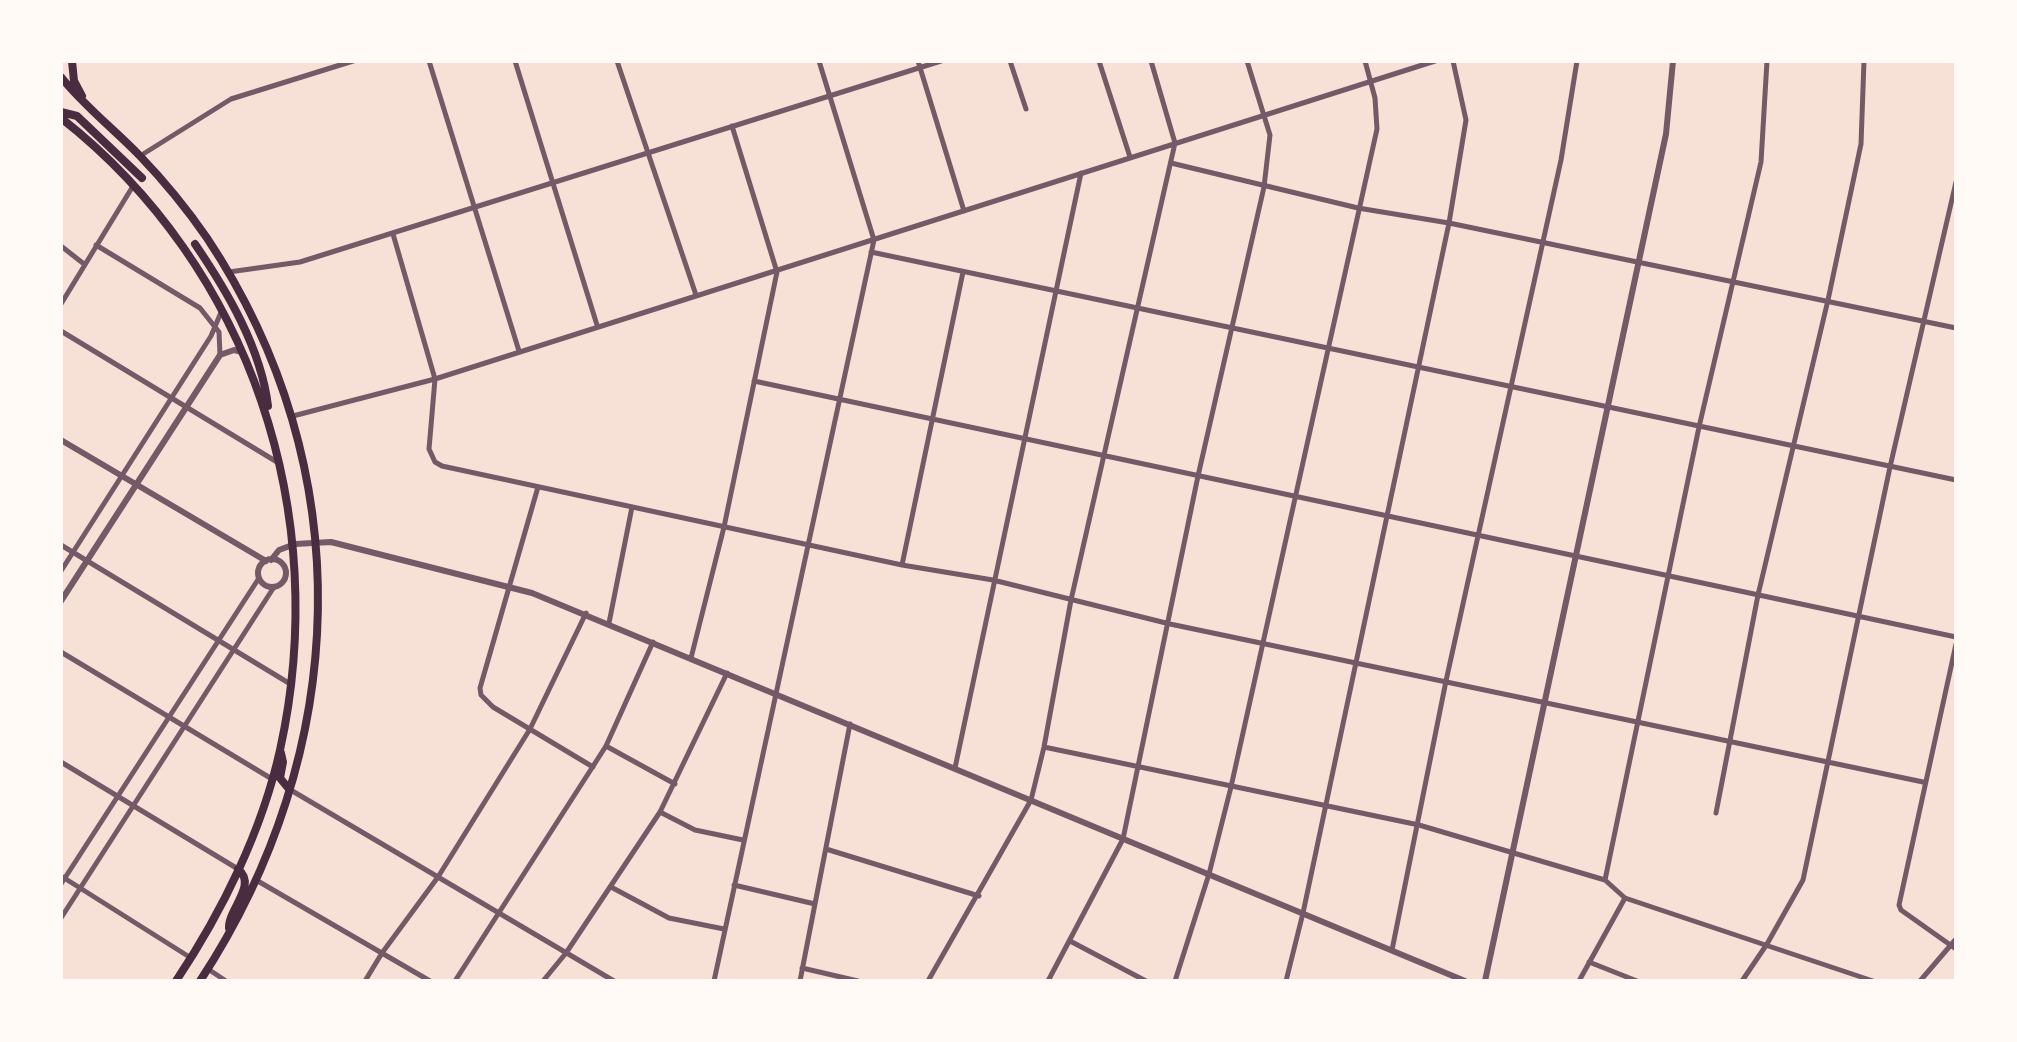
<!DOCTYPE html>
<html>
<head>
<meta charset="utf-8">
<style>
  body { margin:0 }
  #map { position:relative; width:2017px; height:1042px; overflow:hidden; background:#f7e1d7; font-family:"Work Sans",sans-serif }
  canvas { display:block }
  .frame { position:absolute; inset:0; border:63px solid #fffaf5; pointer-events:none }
</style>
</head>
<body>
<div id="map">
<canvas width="2017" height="1042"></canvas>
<div class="frame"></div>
</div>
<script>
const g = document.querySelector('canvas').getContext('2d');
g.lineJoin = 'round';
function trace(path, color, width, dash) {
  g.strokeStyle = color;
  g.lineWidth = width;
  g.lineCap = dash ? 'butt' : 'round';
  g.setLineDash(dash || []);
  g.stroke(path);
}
const minor = new Path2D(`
  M 429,61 L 519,351
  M 515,61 L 597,325
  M 617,61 L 696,295
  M 918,61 L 964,211
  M 1010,61 L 1026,109
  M 1099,61 L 1130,157
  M 140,156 L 231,99 L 353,61
  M 1171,163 L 1358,208 L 1449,223 L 1956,328
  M 393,234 L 435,379 L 429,449 L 435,462 L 442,466 L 902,565 L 993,580 L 1170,624 L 1923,782
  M 96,245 L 200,308 L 219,332 L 220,355
  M 61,246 L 84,264
  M 871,252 L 1956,480
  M 229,272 L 300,262 L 941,61
  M 61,304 L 133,186
  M 61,331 L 277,462
  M 754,381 L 1956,637
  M 293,416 L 435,379 L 1435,61
  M 538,487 L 480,688 L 481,695 L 493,707 L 593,767
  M 61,545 L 292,685
  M 902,565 L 963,272
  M 61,571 L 211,336 L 222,310
  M 609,623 L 632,507
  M 1956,644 L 1899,905 L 1901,910 L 1956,949
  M 61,652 L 272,779
  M 691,658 L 724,527 L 777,272 L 732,126
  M 606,746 L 675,784
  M 1044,747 L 1419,825 L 1605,880 L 1625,898 L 1873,981
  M 61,762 L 238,869
  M 955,768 L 1081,173
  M 289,789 L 614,981
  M 660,812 L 695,830 L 743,840
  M 1716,813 L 1758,595 L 1828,300 L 1861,144 L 1864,61
  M 826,849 L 979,896
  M 61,876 L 191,958
  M 256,880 L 430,981
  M 1605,880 L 1699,427 L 1761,162 L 1767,61
  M 61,884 L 259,578
  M 734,885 L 815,904
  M 611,887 L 669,918 L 724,929
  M 61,918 L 274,587
  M 1070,941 L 1146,981
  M 1392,950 L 1446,681 L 1561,160 L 1577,61
  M 1589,962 L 1637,981
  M 802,968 L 858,981
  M 208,969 L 226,981
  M 365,981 L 382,953 L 438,877 L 530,729 L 586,613
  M 455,981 L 606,746 L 653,642
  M 543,981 L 566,953 L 660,812 L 727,673
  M 714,981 L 874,240 L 819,61
  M 800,981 L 850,724
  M 928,981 L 1031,800 L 1044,747 L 1071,600 L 1175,143 L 1151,61
  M 1048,981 L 1123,839 L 1198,476 L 1264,187 L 1270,135 L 1247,61
  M 1175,981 L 1209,874 L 1231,787 L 1377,129 L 1375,98 L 1365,61
  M 1286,981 L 1303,913 L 1449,223 L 1466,120 L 1453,61
  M 1579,981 L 1625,898
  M 1742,981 L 1767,944 L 1803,880 L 1890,467 L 1956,182
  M 1920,981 L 1956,939`);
const tertiary = new Path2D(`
  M 61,440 L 266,561
  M258 573a14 14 0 1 1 28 0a14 14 0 1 1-28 0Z
  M 271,560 L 279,550 L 295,544 L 331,542 L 532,593 L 1465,981
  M 61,601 L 220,355 L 234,350 L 242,352
  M 1485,981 L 1666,134 L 1673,61`);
const trunk = new Path2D(`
  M 72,61 L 74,81 L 82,96
  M 61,77 C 84,106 114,129 140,156 C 164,181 187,209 207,238 C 361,469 351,751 200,981
  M 61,112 L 77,116 L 142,178
  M 61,118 C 252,268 332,515 280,750 C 262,831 222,912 176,981
  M 195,244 C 227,291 261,348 268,406
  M 281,753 L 283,762 L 280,778 L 289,789
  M 229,928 C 228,909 258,885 238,869`);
trace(minor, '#755966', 5);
trace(tertiary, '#755966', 6);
trace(trunk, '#4a2c40', 8);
</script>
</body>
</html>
